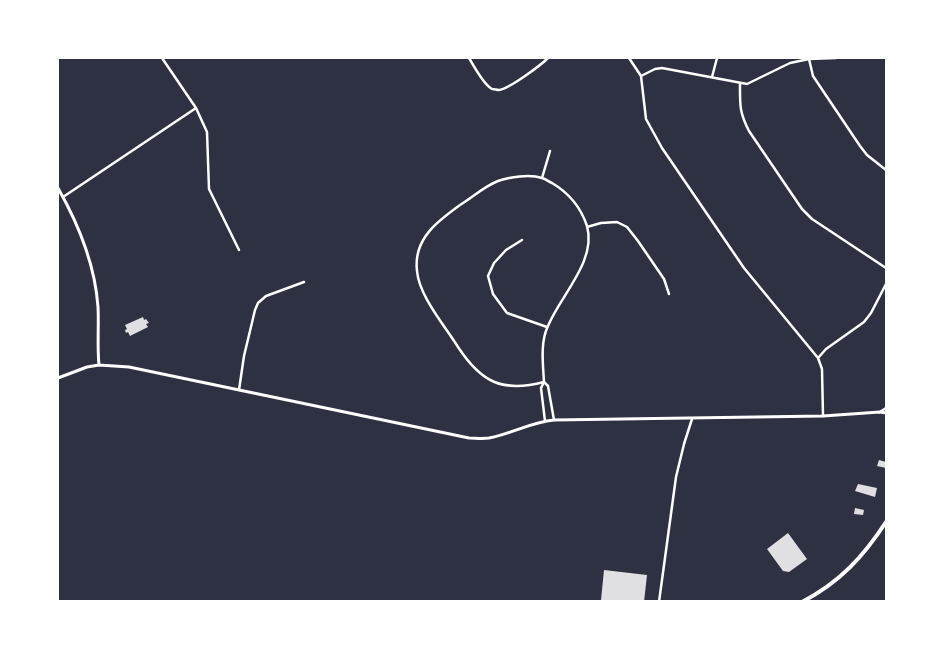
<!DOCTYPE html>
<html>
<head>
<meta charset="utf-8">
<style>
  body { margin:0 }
  #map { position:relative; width:944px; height:659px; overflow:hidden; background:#2d3142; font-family:Helvetica,sans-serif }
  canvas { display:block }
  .frame { position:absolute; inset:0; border:59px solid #fff; pointer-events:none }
</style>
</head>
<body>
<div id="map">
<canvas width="944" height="659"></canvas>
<div class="frame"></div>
</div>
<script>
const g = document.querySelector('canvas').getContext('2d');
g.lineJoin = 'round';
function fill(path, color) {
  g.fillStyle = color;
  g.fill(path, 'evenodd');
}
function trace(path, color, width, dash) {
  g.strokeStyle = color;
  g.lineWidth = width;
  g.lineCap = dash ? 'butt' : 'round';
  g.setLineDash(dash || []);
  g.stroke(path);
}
const building = new Path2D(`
  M 143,317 L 144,320 L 146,319 L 149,323 L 146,324 L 148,327 L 130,336 L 128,332 L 126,333 L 125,330 L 127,329 L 125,325 Z
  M 879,460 L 886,462 L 886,468 L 877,466 Z
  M 858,484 L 877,488 L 875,497 L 855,491 Z
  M 855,508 L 864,510 L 863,515 L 854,514 Z
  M 788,533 L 807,559 L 789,572 L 783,571 L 767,549 Z
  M 604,570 L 647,575 L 644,602 L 612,602 L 601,600 Z`);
const minor = new Path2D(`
  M 162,58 L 196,108 L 207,132 L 209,189 L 239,250
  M 469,58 C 474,66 483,84 492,89 C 494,89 497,90 499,90 C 509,89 541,65 548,58
  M 629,58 L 641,76 L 646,119 L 662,148 L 744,268 L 818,358 L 822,369 L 823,416
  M 809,59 L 813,76 L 860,146 L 867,155 L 886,170
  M 641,76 L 655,69 L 662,68 L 747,84 L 790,63 L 809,59 L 836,58
  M 712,77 L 717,58
  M 740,83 C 740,104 739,112 749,131 L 802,209 L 812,219 L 886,268
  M 542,178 L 550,151
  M 63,197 L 196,108
  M 587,227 L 601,223 L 617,222 L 627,227 L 638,241 L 664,279 L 669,294
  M 522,240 L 506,250 L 494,263 L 488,276 L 493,294 L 507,313 L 547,327
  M 818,358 L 826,349 L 864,322 L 871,313 L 886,284
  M 544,382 C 502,393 481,382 458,347 C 445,326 419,296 417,271 C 413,238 439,220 463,203 C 474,196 485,186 498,181 C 509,177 530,174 542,178 C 546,179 549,182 552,183 C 569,193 581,208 587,226 C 597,261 560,296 548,326 C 540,342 543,365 544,382 L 541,388 L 545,421
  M 544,382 L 548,386 L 554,420
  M 239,390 L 244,356 L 255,310 L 258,303 L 266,296 L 304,282
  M 880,412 L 886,408
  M 659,602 L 676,477 L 684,444 L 692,419`);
const tertiary = new Path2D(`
  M 58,188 C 79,225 95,264 98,307 C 99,326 97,346 99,365
  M 58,378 L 87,367 L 99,365 L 129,367 L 469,438 C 475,438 482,439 489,438 C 511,434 531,422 554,420 L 823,416 L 880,412 L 886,413`);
const primary = new Path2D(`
  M 802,602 C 840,582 863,557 886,522`);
fill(building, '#e0e0e3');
trace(minor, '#fff', 2.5);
trace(tertiary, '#fff', 3);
trace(primary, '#fff', 4);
</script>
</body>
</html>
